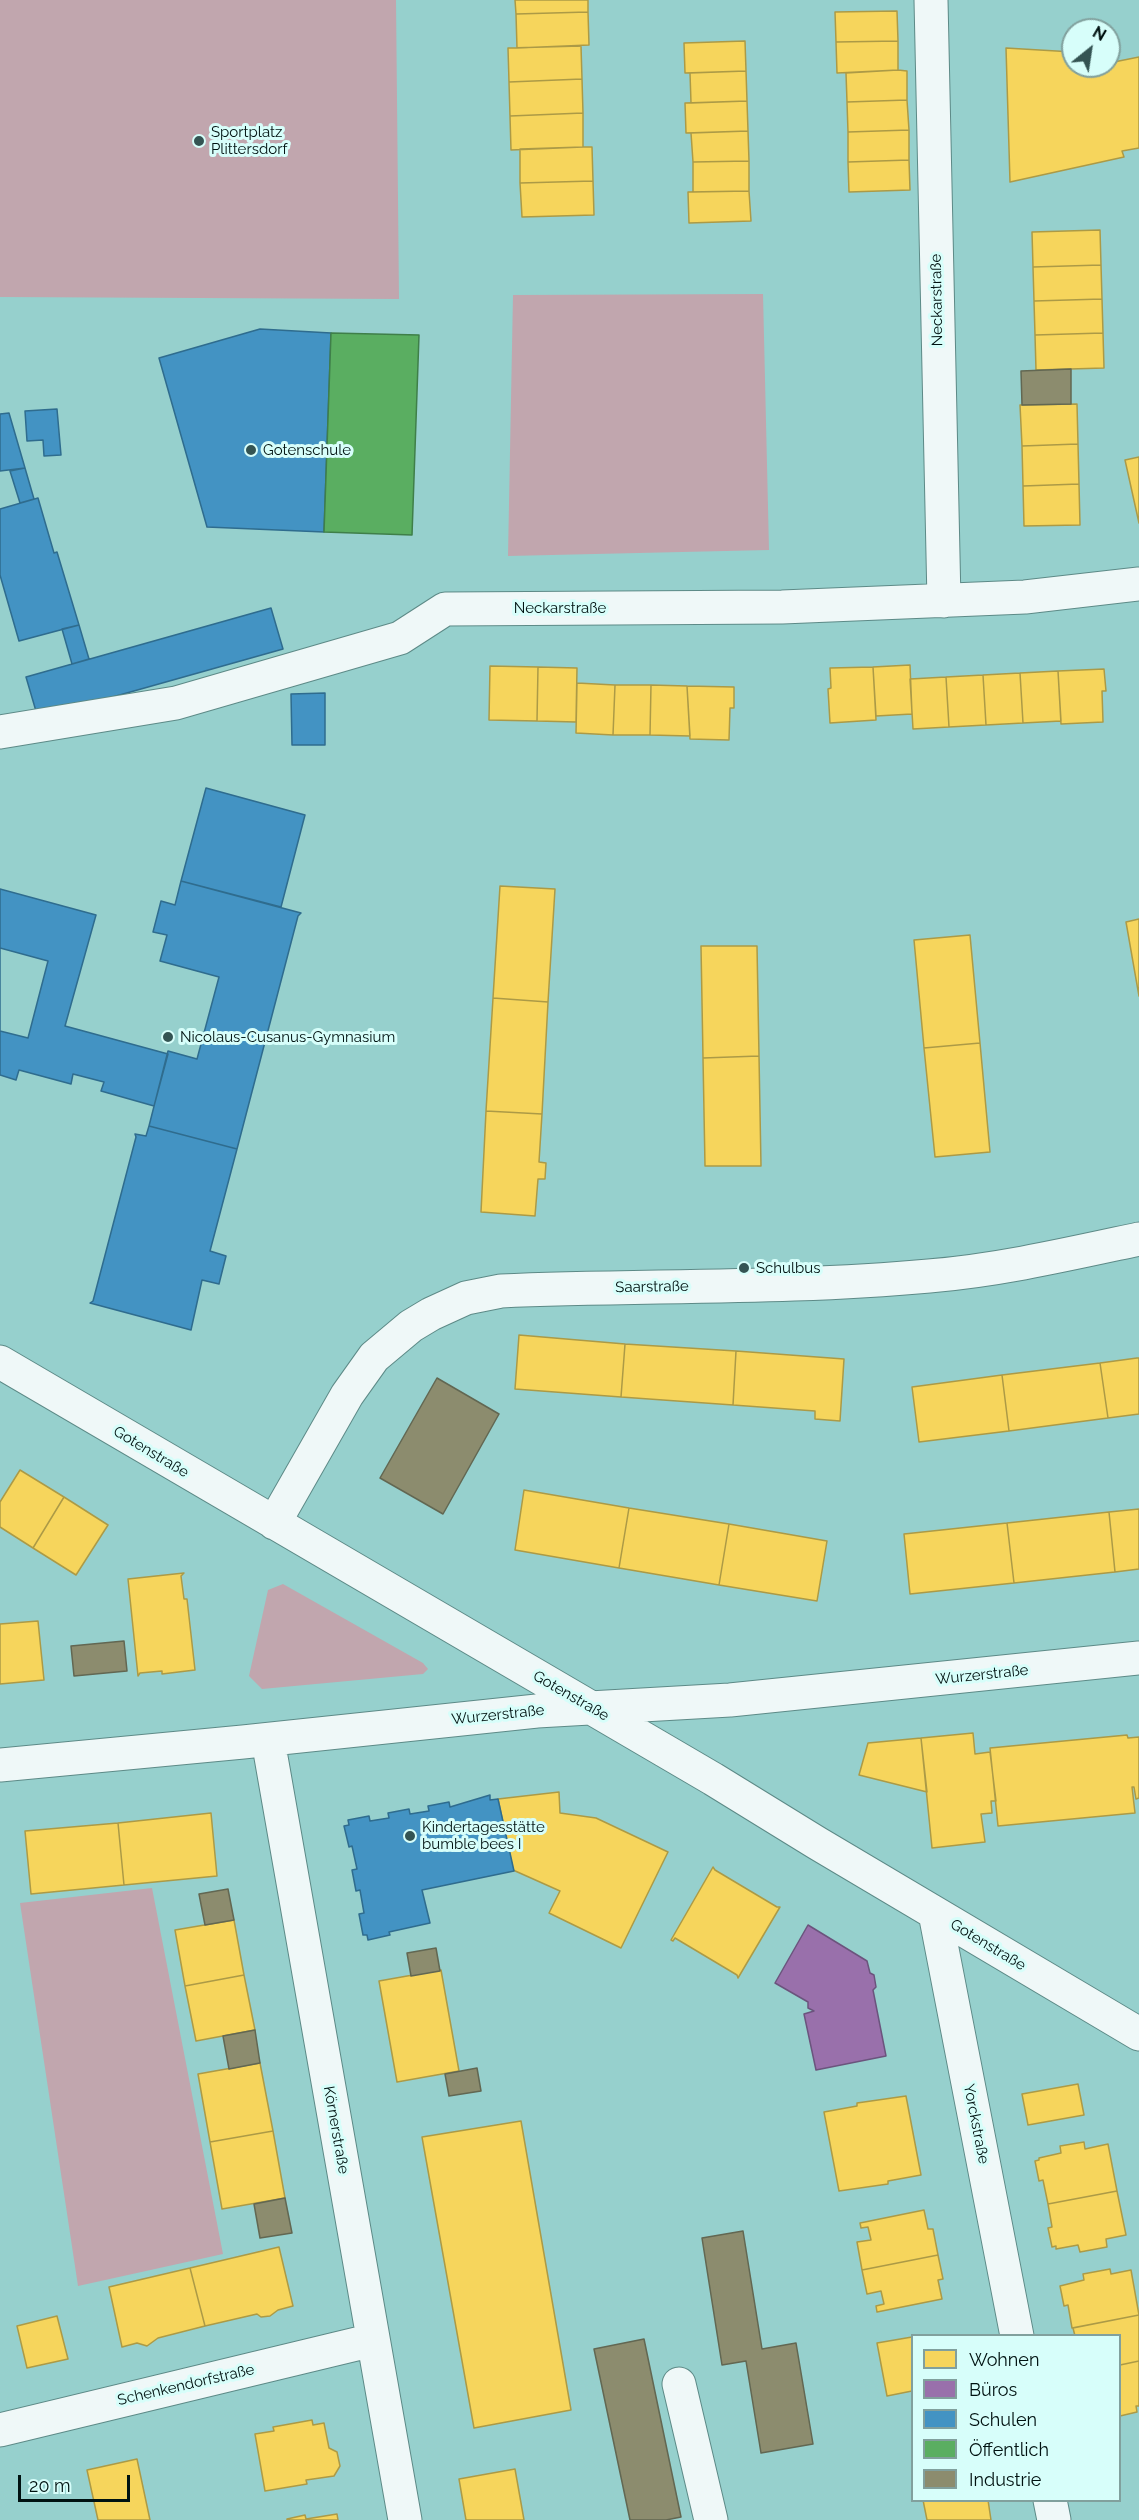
<!DOCTYPE html>
<html>
<head>
<meta charset="utf-8">
<style>
  body { margin:0 }
  #map { position:relative; width:1139px; height:2520px; overflow:hidden; background:#96d0cd; font-family:Raleway,sans-serif }
  canvas { display:block }
  .legend { position:absolute; left:911px; top:2334px; width:210px; height:168px; box-sizing:border-box; background:#d7fefa; border:2px solid #81a09d; margin:0; padding:8px 10px; list-style:none; font-size:18px; color:#001211 }
  .legend li { display:flex; align-items:center; gap:12px; height:30px }
  .legend b { width:30px; border:2px solid #81a09d }
  .north { position:absolute; left:1061px; top:18px; width:60px; height:60px; box-sizing:border-box; background:#d7fefa; border:2px solid #81a09d; border-radius:50%; rotate:30deg; font-size:16px; font-weight:700; line-height:24px; text-align:center; color:#001211 }
  .north::after { content:''; display:block; margin:auto; width:21px; height:27px; background:#345453; clip-path:polygon(50% 0,100% 100%,50% 72%,0 100%) }
  .scale { position:absolute; left:18px; top:2475px; width:112px; height:27px; box-sizing:border-box; border:3px solid #001211; border-top:0; padding-left:8px; font-size:18px; line-height:21px; white-space:nowrap; color:#001211; -webkit-text-stroke:4px #d7fefa; paint-order:stroke }
</style>
</head>
<body>
<div id="map">
<canvas width="1139" height="2520"></canvas>
<ul class="legend">
<li><b style="height:16px;background:#f6d55c"></b>Wohnen</li>
<li><b style="height:16px;background:#9970ab"></b>Büros</li>
<li><b style="height:16px;background:#4393c3"></b>Schulen</li>
<li><b style="height:16px;background:#5aae61"></b>Öffentlich</li>
<li><b style="height:16px;background:#8c8c6e"></b>Industrie</li>
</ul>
<div class="north">N</div>
<div class="scale">20 m</div>
</div>
<script>
const g = document.querySelector('canvas').getContext('2d');
g.lineJoin = 'round';
function fill(path, color) {
  g.fillStyle = color;
  g.fill(path, 'evenodd');
}
function trace(path, color, width, dash) {
  g.strokeStyle = color;
  g.lineWidth = width;
  g.lineCap = dash ? 'butt' : 'round';
  g.setLineDash(dash || []);
  g.stroke(path);
}
function write(font, color, halo, rows, align = 'center') {
  g.font = font + ' Raleway,sans-serif';
  g.lineWidth = 6;
  g.setLineDash([]);
  g.textBaseline = 'middle';
  g.strokeStyle = halo;
  g.fillStyle = color;
  for (const [text, x, y, turn = 0] of rows) {
    g.save();
    g.translate(x, y);
    g.rotate((+turn || 0) * Math.PI / 180);
    g.textAlign = isNaN(turn) ? turn : align;
    if (halo) g.strokeText(text, 0, 0);
    g.fillText(text, 0, 0);
    g.restore();
  }
}
const green = new Path2D(`
  M 0,0 L 396,0 L 399,299 L 0,297 Z
  M 763,294 L 769,550 L 508,556 L 513,295 Z
  M 283,1584 L 423,1663 L 428,1669 L 423,1674 L 262,1689 L 249,1676 L 268,1590 Z
  M 152,1888 L 223,2254 L 78,2286 L 20,1903 Z`);
const homes = new Path2D(`
  M 515,0 L 588,0 L 588,12 L 516,14 Z
  M 897,11 L 898,41 L 836,42 L 835,12 Z
  M 588,12 L 589,45 L 517,48 L 516,14 Z
  M 745,41 L 746,71 L 685,73 L 684,43 Z
  M 898,41 L 898,70 L 837,73 L 836,42 Z
  M 581,46 L 582,79 L 509,82 L 508,48 Z
  M 1006,48 L 1073,52 L 1073,66 L 1109,66 L 1109,63 L 1139,57 L 1139,148 L 1122,151 L 1124,157 L 1010,182 Z
  M 898,70 L 907,71 L 907,100 L 847,102 L 846,73 Z
  M 746,71 L 747,101 L 691,103 L 690,73 Z
  M 582,79 L 583,113 L 510,116 L 509,82 Z
  M 907,100 L 909,130 L 848,132 L 847,102 Z
  M 747,101 L 748,131 L 686,133 L 685,103 Z
  M 583,113 L 583,147 L 511,150 L 510,116 Z
  M 909,130 L 909,160 L 848,162 L 848,132 Z
  M 748,131 L 749,161 L 693,162 L 691,133 Z
  M 583,147 L 592,147 L 593,181 L 520,183 L 520,149 Z
  M 909,160 L 910,190 L 849,192 L 848,162 Z
  M 749,161 L 749,191 L 693,192 L 693,162 Z
  M 593,181 L 594,215 L 522,217 L 520,183 Z
  M 749,191 L 751,221 L 689,223 L 688,192 Z
  M 1100,230 L 1101,265 L 1033,267 L 1032,232 Z
  M 1101,265 L 1102,299 L 1034,301 L 1033,267 Z
  M 1102,299 L 1103,333 L 1035,335 L 1034,301 Z
  M 1103,333 L 1104,368 L 1036,370 L 1035,335 Z
  M 1077,404 L 1078,444 L 1022,446 L 1020,405 Z
  M 1078,444 L 1079,484 L 1023,486 L 1022,446 Z
  M 1139,457 L 1139,523 L 1125,460 Z
  M 1079,484 L 1080,525 L 1024,526 L 1023,486 Z
  M 910,665 L 912,714 L 876,716 L 873,667 Z
  M 490,666 L 538,667 L 537,721 L 489,720 Z
  M 538,667 L 577,668 L 576,722 L 537,721 Z
  M 873,667 L 876,720 L 830,723 L 828,689 L 831,688 L 830,668 Z
  M 1104,669 L 1106,691 L 1102,691 L 1103,722 L 1061,724 L 1058,671 Z
  M 1058,671 L 1061,721 L 1023,723 L 1020,673 Z
  M 1020,673 L 1023,723 L 986,725 L 983,675 Z
  M 983,675 L 986,725 L 949,727 L 946,677 Z
  M 946,677 L 949,727 L 913,729 L 910,679 Z
  M 577,683 L 615,685 L 613,735 L 576,733 Z
  M 615,685 L 651,685 L 650,735 L 613,735 Z
  M 651,685 L 687,686 L 690,736 L 650,735 Z
  M 687,686 L 734,687 L 734,708 L 730,708 L 729,740 L 690,739 Z
  M 500,886 L 555,889 L 548,1002 L 493,998 Z
  M 1139,919 L 1139,996 L 1126,922 Z
  M 970,935 L 980,1043 L 924,1048 L 914,940 Z
  M 701,946 L 757,946 L 759,1056 L 703,1058 Z
  M 493,998 L 548,1002 L 542,1114 L 486,1111 Z
  M 980,1043 L 990,1152 L 935,1157 L 924,1048 Z
  M 759,1056 L 761,1166 L 705,1166 L 703,1058 Z
  M 486,1111 L 542,1114 L 539,1162 L 546,1163 L 545,1179 L 538,1179 L 535,1216 L 481,1212 Z
  M 519,1335 L 625,1344 L 621,1397 L 515,1389 Z
  M 625,1344 L 736,1351 L 733,1405 L 621,1397 Z
  M 736,1351 L 844,1359 L 840,1421 L 815,1419 L 815,1411 L 733,1405 Z
  M 1137,1358 L 1139,1358 L 1139,1414 L 1108,1418 L 1100,1363 Z
  M 1100,1363 L 1108,1418 L 1009,1431 L 1002,1375 Z
  M 1002,1375 L 1009,1431 L 919,1442 L 912,1387 Z
  M 20,1470 L 64,1497 L 33,1548 L 0,1527 L 0,1502 Z
  M 524,1490 L 629,1508 L 619,1568 L 515,1550 Z
  M 64,1497 L 108,1525 L 76,1575 L 33,1548 Z
  M 629,1508 L 729,1524 L 719,1585 L 619,1568 Z
  M 1139,1509 L 1139,1569 L 1115,1572 L 1109,1512 Z
  M 1109,1512 L 1115,1572 L 1014,1583 L 1007,1523 Z
  M 1007,1523 L 1014,1583 L 910,1594 L 904,1534 Z
  M 729,1524 L 827,1541 L 817,1601 L 719,1585 Z
  M 184,1573 L 181,1576 L 184,1599 L 187,1599 L 195,1670 L 162,1674 L 162,1671 L 140,1673 L 138,1676 L 128,1579 Z
  M 38,1621 L 44,1680 L 0,1684 L 0,1624 Z
  M 973,1733 L 975,1754 L 990,1752 L 996,1801 L 991,1801 L 992,1813 L 981,1814 L 985,1842 L 932,1848 L 921,1738 Z
  M 1127,1735 L 1128,1738 L 1139,1737 L 1139,1798 L 1136,1799 L 1134,1787 L 1132,1787 L 1135,1813 L 998,1826 L 990,1748 Z
  M 921,1738 L 927,1792 L 859,1775 L 868,1743 Z
  M 559,1792 L 560,1813 L 596,1818 L 668,1852 L 621,1948 L 549,1913 L 560,1891 L 513,1870 L 498,1799 Z
  M 211,1813 L 217,1876 L 124,1885 L 118,1823 Z
  M 118,1823 L 124,1885 L 31,1894 L 25,1831 Z
  M 713,1867 L 715,1870 L 777,1907 L 780,1907 L 738,1978 L 737,1975 L 675,1938 L 673,1941 L 671,1940 Z
  M 234,1920 L 244,1975 L 185,1986 L 175,1930 Z
  M 441,1970 L 459,2071 L 397,2082 L 379,1981 Z
  M 244,1975 L 255,2030 L 196,2041 L 185,1986 Z
  M 260,2063 L 273,2131 L 210,2142 L 198,2074 Z
  M 1078,2084 L 1084,2115 L 1028,2125 L 1022,2094 Z
  M 906,2096 L 921,2175 L 888,2181 L 888,2184 L 839,2191 L 824,2112 L 857,2106 L 857,2103 Z
  M 521,2121 L 571,2410 L 474,2428 L 422,2137 Z
  M 273,2131 L 285,2198 L 222,2209 L 210,2142 Z
  M 1084,2142 L 1085,2149 L 1108,2144 L 1117,2191 L 1048,2204 L 1043,2180 L 1039,2181 L 1035,2161 L 1039,2160 L 1039,2158 L 1061,2153 L 1060,2146 Z
  M 1117,2191 L 1126,2235 L 1106,2239 L 1107,2247 L 1080,2252 L 1078,2245 L 1056,2249 L 1056,2246 L 1052,2247 L 1048,2228 L 1052,2227 L 1048,2204 Z
  M 924,2210 L 928,2229 L 933,2229 L 938,2255 L 862,2270 L 857,2242 L 871,2240 L 868,2227 L 861,2228 L 860,2223 Z
  M 279,2247 L 293,2306 L 278,2310 L 270,2316 L 261,2317 L 257,2314 L 205,2326 L 190,2268 Z
  M 938,2255 L 943,2279 L 938,2280 L 942,2299 L 877,2312 L 876,2306 L 884,2304 L 881,2291 L 867,2294 L 862,2270 Z
  M 190,2268 L 205,2326 L 158,2338 L 147,2346 L 137,2343 L 122,2347 L 109,2287 Z
  M 1110,2269 L 1111,2274 L 1131,2270 L 1139,2315 L 1072,2328 L 1068,2305 L 1064,2306 L 1060,2286 L 1084,2280 L 1083,2274 Z
  M 1139,2315 L 1139,2361 L 1120,2365 L 1120,2336 L 1075,2336 L 1073,2328 Z
  M 57,2316 L 68,2359 L 27,2368 L 17,2326 Z
  M 912,2337 L 912,2391 L 887,2396 L 877,2343 Z
  M 1139,2361 L 1139,2406 L 1136,2406 L 1137,2412 L 1120,2416 L 1120,2365 Z
  M 312,2420 L 313,2425 L 324,2423 L 329,2448 L 337,2452 L 340,2466 L 334,2476 L 306,2480 L 307,2484 L 265,2491 L 255,2434 L 274,2431 L 273,2427 Z
  M 137,2459 L 150,2520 L 98,2520 L 87,2470 Z
  M 515,2469 L 524,2520 L 466,2520 L 459,2479 Z
  M 923,2500 L 988,2500 L 991,2520 L 927,2520 Z
  M 337,2514 L 338,2520 L 287,2520 L 287,2519 L 305,2515 L 306,2519 Z`);
const offices = new Path2D(`
  M 808,1925 L 867,1961 L 870,1973 L 874,1975 L 876,1987 L 873,1990 L 886,2056 L 816,2070 L 804,2014 L 814,2011 L 808,2008 L 808,2002 L 775,1983 Z`);
const schools = new Path2D(`
  M 260,329 L 331,333 L 324,532 L 207,527 L 159,358 Z
  M 57,409 L 61,455 L 44,456 L 43,440 L 27,441 L 25,411 Z
  M 9,413 L 25,468 L 0,471 L 0,414 Z
  M 25,468 L 34,499 L 20,503 L 10,471 Z
  M 38,498 L 54,553 L 57,552 L 79,625 L 19,641 L 0,575 L 0,509 Z
  M 271,608 L 283,649 L 38,718 L 26,677 Z
  M 79,625 L 89,659 L 72,664 L 62,629 Z
  M 325,693 L 325,745 L 292,745 L 291,694 Z
  M 206,788 L 305,815 L 281,907 L 181,881 Z
  M 181,881 L 301,913 L 298,916 L 237,1149 L 149,1126 L 168,1051 L 197,1059 L 219,977 L 160,961 L 167,935 L 153,932 L 161,901 L 175,905 Z
  M 0,889 L 96,915 L 65,1026 L 168,1054 L 154,1106 L 101,1091 L 104,1082 L 73,1074 L 71,1084 L 19,1070 L 16,1080 L 0,1075 Z
  M 0,948 L 48,961 L 28,1038 L 0,1031 Z
  M 149,1126 L 237,1149 L 210,1251 L 226,1256 L 219,1284 L 202,1280 L 191,1330 L 90,1303 L 93,1301 L 136,1137 L 135,1134 L 146,1136 Z
  M 490,1795 L 490,1800 L 498,1799 L 514,1871 L 422,1890 L 430,1923 L 389,1932 L 390,1935 L 368,1940 L 367,1935 L 363,1935 L 359,1914 L 364,1913 L 360,1890 L 356,1891 L 352,1870 L 357,1869 L 352,1846 L 349,1847 L 344,1826 L 349,1825 L 348,1820 L 369,1816 L 370,1821 L 389,1818 L 388,1813 L 409,1809 L 410,1814 L 429,1811 L 428,1806 L 449,1802 L 450,1807 Z`);
const public = new Path2D(`
  M 331,333 L 419,335 L 412,535 L 324,532 Z`);
const industry = new Path2D(`
  M 1071,369 L 1071,404 L 1022,405 L 1021,371 Z
  M 437,1378 L 499,1414 L 443,1514 L 380,1478 Z
  M 124,1641 L 127,1671 L 74,1676 L 71,1646 Z
  M 228,1889 L 234,1920 L 205,1925 L 199,1894 Z
  M 436,1948 L 440,1971 L 411,1976 L 407,1953 Z
  M 255,2030 L 260,2063 L 229,2069 L 223,2036 Z
  M 477,2068 L 481,2091 L 449,2096 L 445,2074 Z
  M 285,2198 L 292,2233 L 260,2238 L 254,2204 Z
  M 743,2231 L 762,2349 L 796,2343 L 813,2444 L 761,2453 L 746,2361 L 722,2365 L 702,2238 Z
  M 644,2339 L 681,2517 L 666,2520 L 630,2520 L 594,2349 Z`);
const minor = new Path2D(`
  M 931,0 L 944,601
  M 0,732 L 176,703 L 400,638 L 445,609 L 782,607 L 1025,597 L 1139,584
  M 0,1362 L 713,1779 L 817,1843 L 1139,2034
  M 274,1523 L 347,1395 L 374,1357 L 411,1326 L 431,1314 L 466,1298 L 501,1291 C 643,1285 786,1289 929,1276 C 1000,1270 1069,1254 1139,1239
  M 268,1740 L 405,2520
  M 0,1765 L 243,1742 L 537,1711 L 730,1700 L 1139,1658
  M 935,1913 L 1017,2336
  M 679,2384 L 711,2520
  M 0,2430 L 373,2340
  M 1050,2500 L 1054,2520`);
const markers = [
  [199,141,6,"#345453"],
  [251,450,6,"#345453"],
  [168,1037,6,"#345453"],
  [744,1268,6,"#345453"],
  [410,1836,6,"#345453"]
];
const poiNames = [
  ["Sportplatz",211,132],
  ["Plittersdorf",211,149],
  ["Gotenschule",263,450],
  ["Nicolaus-Cusanus-Gymnasium",180,1037],
  ["Schulbus",756,1268],
  ["Kindertagesstätte",422,1827],
  ["bumble bees I",422,1844]
];
const streetNames = [
  ["Neckarstraße",937,300,-91],
  ["Neckarstraße",560,608],
  ["Saarstraße",652,1287,-1],
  ["Gotenstraße",151,1452,31],
  ["Wurzerstraße",982,1675,-6],
  ["Gotenstraße",571,1696,30],
  ["Wurzerstraße",498,1715,-6],
  ["Gotenstraße",988,1945,31],
  ["Yorckstraße",976,2124,79],
  ["Körnerstraße",336,2130,80],
  ["Schenkendorfstraße",186,2385,-13]
];
fill(green, '#c1a6ae');
fill(homes, '#f6d55c');
trace(homes, '#ac9a46', 1.5);
fill(offices, '#9970ab');
trace(offices, '#6b547d', 1.5);
fill(schools, '#4393c3');
trace(schools, '#2f6c8e', 1.5);
fill(public, '#5aae61');
trace(public, '#3f7f49', 1.5);
fill(industry, '#8c8c6e');
trace(industry, '#626752', 1.5);
trace(minor, '#5d8a87', 35);
trace(minor, '#eff8f8', 33);
for (const [x, y, r, color] of markers) {
  const dot = new Path2D();
  dot.arc(x, y, r, 0, 2 * Math.PI);
  g.fillStyle = color;
  g.fill(dot);
  trace(dot, '#d7fefa', 2);
}
write('15px', '#001211', '#d7fefa', poiNames, 'left');
write('15px', '#001211', '#d7fefa', streetNames);
</script>
</body>
</html>
